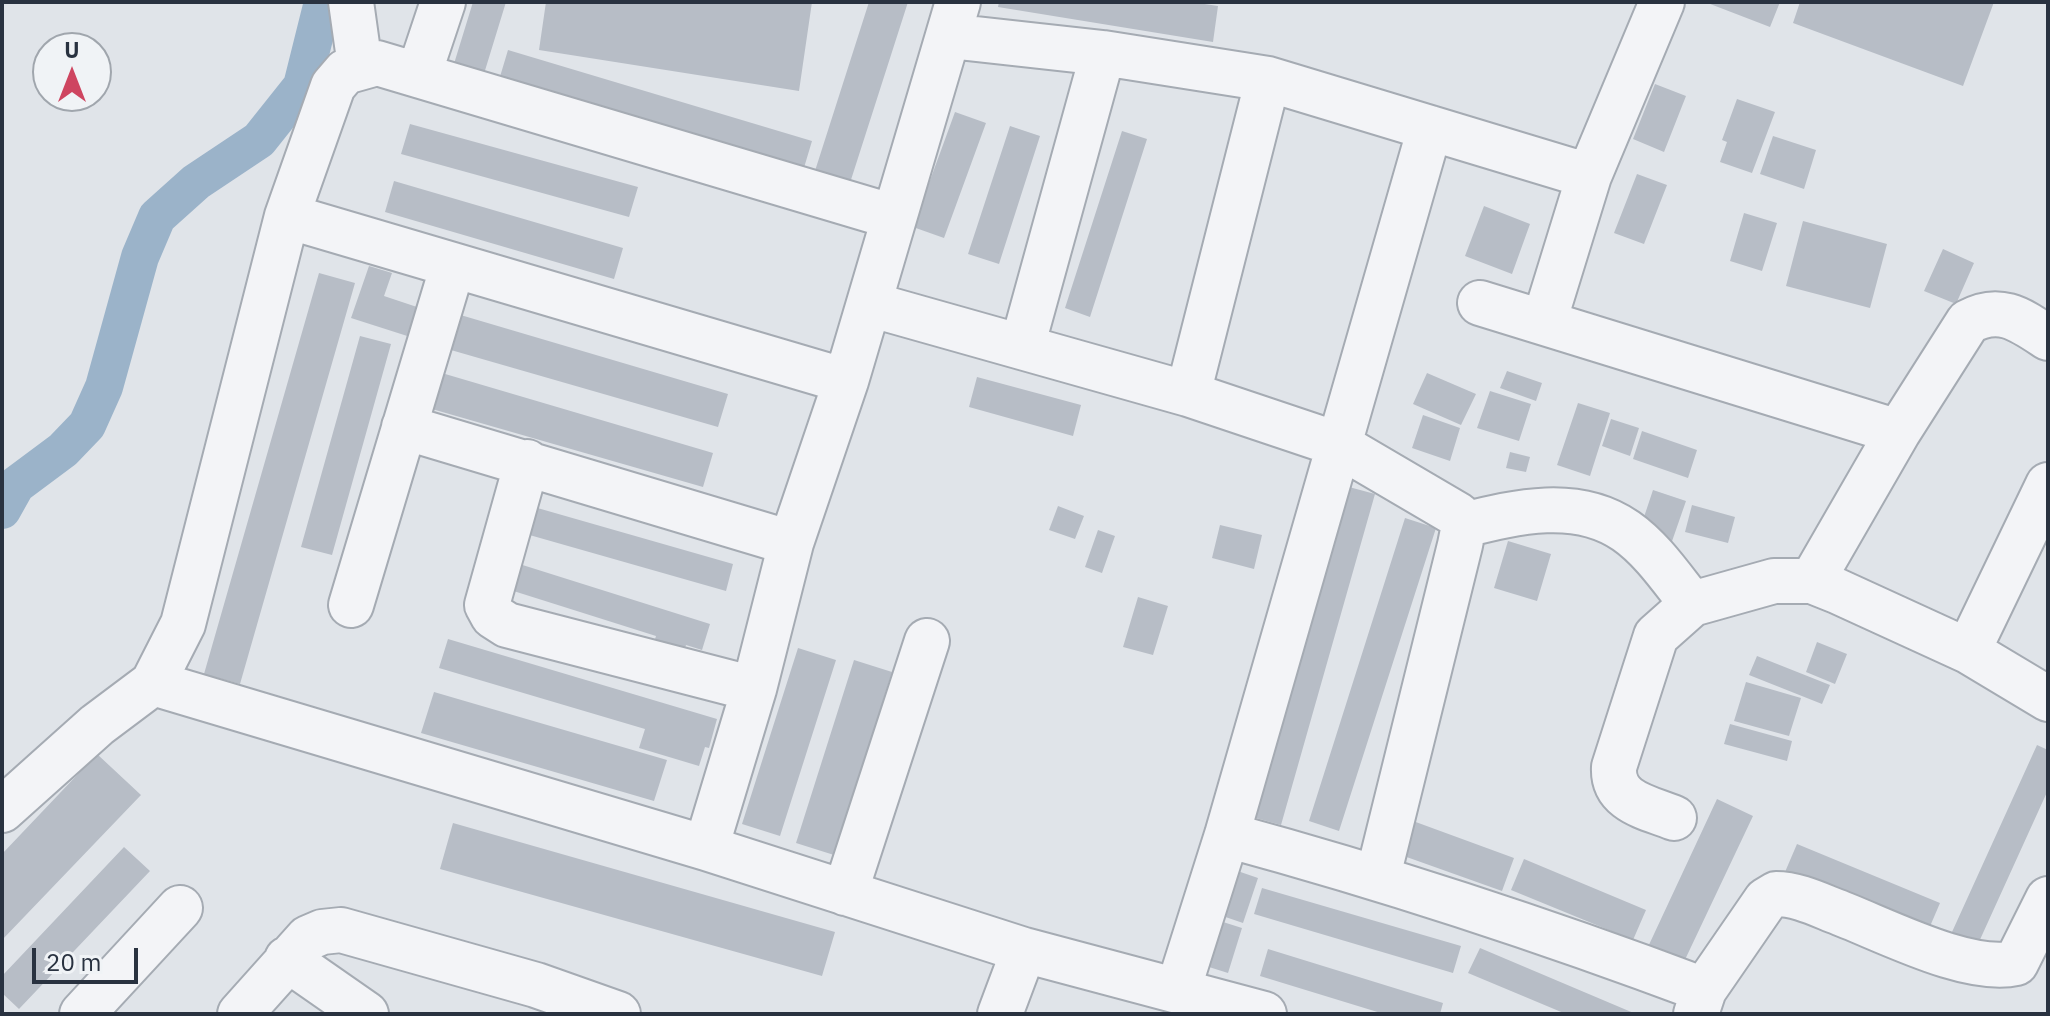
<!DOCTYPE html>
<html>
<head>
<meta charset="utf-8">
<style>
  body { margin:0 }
  #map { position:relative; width:2050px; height:1016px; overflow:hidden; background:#e0e4e9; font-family:"IBM Plex Sans",sans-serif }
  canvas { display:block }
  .frame { position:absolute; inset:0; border:4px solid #293240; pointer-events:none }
  .north { position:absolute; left:32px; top:32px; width:80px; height:80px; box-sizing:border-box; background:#f0f3f6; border:2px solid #a0a6ad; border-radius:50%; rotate:0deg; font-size:22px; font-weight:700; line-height:32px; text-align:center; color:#293240 }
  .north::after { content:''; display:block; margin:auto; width:28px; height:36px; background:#ce4560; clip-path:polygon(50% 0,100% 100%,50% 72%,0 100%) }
  .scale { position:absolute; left:32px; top:948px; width:106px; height:36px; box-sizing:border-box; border:4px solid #293240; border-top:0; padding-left:10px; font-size:24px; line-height:28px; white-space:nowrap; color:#293240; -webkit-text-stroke:6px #f0f3f6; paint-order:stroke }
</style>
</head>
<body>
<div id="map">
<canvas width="2050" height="1016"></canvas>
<div class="frame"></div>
<div class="north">U</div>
<div class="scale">20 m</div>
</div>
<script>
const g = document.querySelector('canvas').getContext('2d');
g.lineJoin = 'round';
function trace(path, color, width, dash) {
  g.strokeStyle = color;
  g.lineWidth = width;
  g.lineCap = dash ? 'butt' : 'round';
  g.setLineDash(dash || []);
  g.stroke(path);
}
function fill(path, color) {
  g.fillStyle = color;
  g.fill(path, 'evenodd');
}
const canal = new Path2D(`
  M 2,510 L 16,485 L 63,450 L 87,425 L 104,387 L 140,257 L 157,217 L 196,182 L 259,140 L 302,86 L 323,2`);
const building = new Path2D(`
  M 473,2 L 506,2 L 483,77 L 453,67 Z
  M 546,2 L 812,2 L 799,91 L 539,50 Z
  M 869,2 L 908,2 L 849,186 L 814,174 Z
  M 999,2 L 1191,2 L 1218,6 L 1213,42 L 998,7 Z
  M 1705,2 L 1780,2 L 1770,27 Z
  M 1800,2 L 1994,2 L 1963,86 L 1793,23 Z
  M 508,50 L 812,141 L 803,171 L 499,80 Z
  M 1655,84 L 1686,96 L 1664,152 L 1633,139 Z
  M 1737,99 L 1775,112 L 1752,173 L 1720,162 L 1727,142 L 1722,140 Z
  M 955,112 L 986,123 L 944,238 L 913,227 Z
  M 410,124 L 638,187 L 629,217 L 401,154 Z
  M 1010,126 L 1040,136 L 999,264 L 968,254 Z
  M 1122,131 L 1147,139 L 1090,317 L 1065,308 Z
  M 1773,136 L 1816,150 L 1804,189 L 1760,174 Z
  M 1637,174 L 1667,185 L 1644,244 L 1614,233 Z
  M 394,181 L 623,248 L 614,279 L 385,212 Z
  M 1484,206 L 1530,224 L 1512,274 L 1465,256 Z
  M 1744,213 L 1777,223 L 1762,271 L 1730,261 Z
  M 1803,221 L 1887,244 L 1870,308 L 1786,286 Z
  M 1943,249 L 1974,263 L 1956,304 L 1924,291 Z
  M 369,266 L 392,273 L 384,296 L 435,313 L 426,342 L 351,318 Z
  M 319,273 L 355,283 L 240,684 L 204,674 Z
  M 447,311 L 728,394 L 718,427 L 437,346 Z
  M 360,336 L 391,344 L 332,555 L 301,547 Z
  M 435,371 L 713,453 L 703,487 L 425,407 Z
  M 1507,371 L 1542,383 L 1536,401 L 1500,388 Z
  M 1427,373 L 1476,394 L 1461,425 L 1413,404 Z
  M 977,377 L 1081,405 L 1073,436 L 969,407 Z
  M 1490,391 L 1531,404 L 1519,441 L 1477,428 Z
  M 1578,403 L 1610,413 L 1590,476 L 1557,465 Z
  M 1423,415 L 1460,428 L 1450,461 L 1412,448 Z
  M 1611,419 L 1639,428 L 1630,456 L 1602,446 Z
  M 1642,431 L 1697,450 L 1688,478 L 1633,459 Z
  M 1510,452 L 1530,457 L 1526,472 L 1506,468 Z
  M 1349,487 L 1375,494 L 1281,825 L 1256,818 Z
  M 1653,490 L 1686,501 L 1670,547 L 1638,535 Z
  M 527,505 L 733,564 L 726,591 L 519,532 Z
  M 1692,505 L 1735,517 L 1728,543 L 1685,532 Z
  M 1058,506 L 1084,516 L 1075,539 L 1049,530 Z
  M 1405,518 L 1436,528 L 1339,831 L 1309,821 Z
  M 1220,525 L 1262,535 L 1254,569 L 1212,558 Z
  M 1098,530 L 1115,536 L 1102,573 L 1085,567 Z
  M 1508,541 L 1551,554 L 1537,601 L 1494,588 Z
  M 513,562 L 710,624 L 702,650 L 686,645 L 680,664 L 650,655 L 656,636 L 504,588 Z
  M 1138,597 L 1168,606 L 1153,655 L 1123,647 Z
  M 448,639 L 717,719 L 709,748 L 705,747 L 699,766 L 639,748 L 645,729 L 439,668 Z
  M 1817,642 L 1847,654 L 1835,684 L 1806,672 Z
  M 798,648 L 836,660 L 780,836 L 742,824 Z
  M 1757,656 L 1830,685 L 1822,704 L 1749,675 Z
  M 854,660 L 892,672 L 834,855 L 796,843 Z
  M 1746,682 L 1801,698 L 1789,736 L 1734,721 Z
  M 434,692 L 667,760 L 654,801 L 421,733 Z
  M 1730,724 L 1792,741 L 1787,761 L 1724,744 Z
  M 2037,745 L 2048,750 L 2048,790 L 1973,955 L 1947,943 Z
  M 97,754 L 141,795 L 2,940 L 2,854 Z
  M 1717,799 L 1753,816 L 1682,966 L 1647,949 Z
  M 1413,821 L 1514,858 L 1502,891 L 1401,855 Z
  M 453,823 L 835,932 L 822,976 L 440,869 Z
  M 1797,844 L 1940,903 L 1925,938 L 1782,879 Z
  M 124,847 L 150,871 L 19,1009 L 2,993 L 2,976 Z
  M 1524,859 L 1646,910 L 1633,940 L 1511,890 Z
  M 1220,865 L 1258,878 L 1243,923 L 1205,910 Z
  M 1262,888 L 1461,946 L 1453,973 L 1254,914 Z
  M 1204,916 L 1242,928 L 1228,973 L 1190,961 Z
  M 1480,948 L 1636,1014 L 1566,1014 L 1468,973 Z
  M 1268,949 L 1443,1003 L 1440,1014 L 1384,1014 L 1260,976 Z`);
const minor = new Path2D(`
  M 351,2 L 360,66
  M 949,36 L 1103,53 L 1268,79 L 1589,176
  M 419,74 L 443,2
  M 287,216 L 846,381
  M 1480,303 L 1898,432
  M 869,304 L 1188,394 L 1337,444 L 1458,515 L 1464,525 L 1460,545 L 1378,876
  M 1544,322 L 1589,176 L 1662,2
  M 1022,347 L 1103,53
  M 1188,394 L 1268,79
  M 404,427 L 791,543
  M 527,462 L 487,605 L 493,616 L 507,625 L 754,689
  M 1464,525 C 1516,512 1577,497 1626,531 C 1652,549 1672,579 1692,604
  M 1812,581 L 1898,432 L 1968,322 C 2000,304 2021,320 2048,338
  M 351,605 L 453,265
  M 1968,651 L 2048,485
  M 153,683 L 706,848 L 1024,950 L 1264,1014
  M 2,810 L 97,725 L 153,683 L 183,624 L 287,216 L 333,86 L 345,72 L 377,63 L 894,217
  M 1674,818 C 1647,807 1612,802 1614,767 L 1656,636 L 1692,604 L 1774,581 L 1812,581 L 1837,591 L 1968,651 L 2048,699
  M 1227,835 C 1389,879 1547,931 1704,990
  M 706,848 L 754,689 L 791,543 L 846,381 L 958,2
  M 845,893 L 927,641
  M 287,959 L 366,1014
  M 1178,990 L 1227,835 L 1430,128
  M 82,1014 L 180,908
  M 240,1014 L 308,938 L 322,932 L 341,930 L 536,985 L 618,1014
  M 1000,1014 L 1024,950
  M 1696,1014 L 1704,990 L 1766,900 L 1776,894 C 1796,894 1815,903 1835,911 C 1883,929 1967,974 2016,963 L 2048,899`);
trace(canal, '#9bb3c9', 38);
fill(building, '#b7bdc6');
trace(minor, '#a5abb3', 48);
trace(minor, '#f3f4f7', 44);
</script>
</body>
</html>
